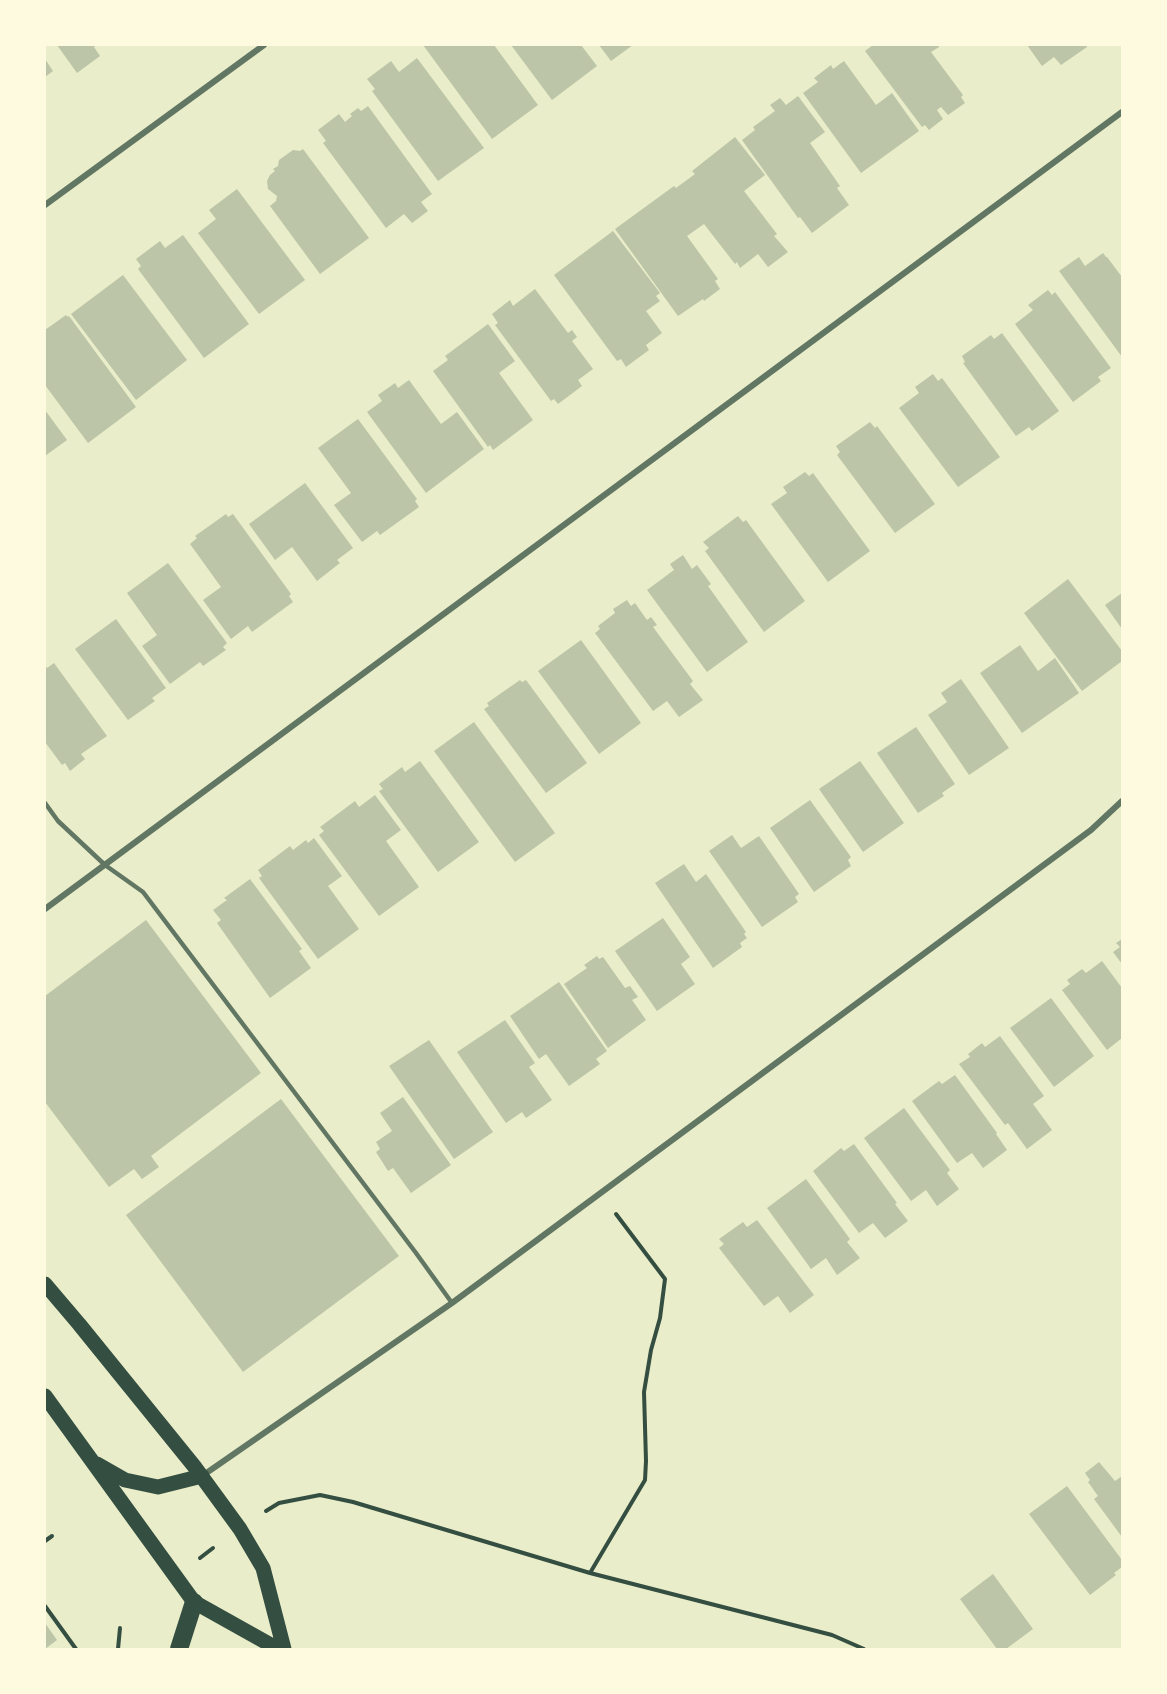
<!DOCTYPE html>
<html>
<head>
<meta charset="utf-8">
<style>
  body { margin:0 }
  #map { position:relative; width:1167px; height:1694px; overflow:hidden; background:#e9edc9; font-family:"Crimson Pro",serif }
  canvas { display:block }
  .frame { position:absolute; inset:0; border:46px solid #fefae0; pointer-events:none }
</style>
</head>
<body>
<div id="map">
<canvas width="1167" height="1694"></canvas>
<div class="frame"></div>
</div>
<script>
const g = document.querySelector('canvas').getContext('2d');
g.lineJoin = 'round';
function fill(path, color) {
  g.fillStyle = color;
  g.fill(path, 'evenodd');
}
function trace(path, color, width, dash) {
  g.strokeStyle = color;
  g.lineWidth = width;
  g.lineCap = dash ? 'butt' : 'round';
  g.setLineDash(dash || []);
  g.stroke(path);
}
const building = new Path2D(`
  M 57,45 L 96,45 L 94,47 L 100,56 L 77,73 Z
  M 423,45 L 494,45 L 538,105 L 492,139 Z
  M 511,45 L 581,45 L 597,66 L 552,100 Z
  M 599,45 L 633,45 L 611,61 Z
  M 873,45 L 938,45 L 939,47 L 931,52 L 963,95 L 961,97 L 965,103 L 948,115 L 941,107 L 937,110 L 943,119 L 929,130 L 925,125 L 922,127 L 865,51 Z
  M 1027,45 L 1086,45 L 1087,47 L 1061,65 L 1054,57 L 1042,66 Z
  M 417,58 L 484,148 L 438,181 L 372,91 L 375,89 L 367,79 L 391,61 L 399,72 Z
  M 45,59 L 53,71 L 45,77 Z
  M 844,61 L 876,105 L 892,93 L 919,131 L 861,173 L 803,93 L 818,82 L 814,78 L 831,65 L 833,69 Z
  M 798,96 L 825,132 L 810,143 L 840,186 L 837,188 L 849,205 L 812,233 L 800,217 L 798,218 L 742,140 L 755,130 L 753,127 L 775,111 L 770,105 L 780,98 L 786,105 Z
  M 368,106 L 432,194 L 421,202 L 428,211 L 412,223 L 404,214 L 386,228 L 323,143 L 326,141 L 318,130 L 339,114 L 345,122 L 352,116 L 350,114 L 358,108 L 361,111 Z
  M 735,137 L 765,175 L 744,191 L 777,234 L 774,236 L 788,252 L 768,267 L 758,254 L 740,268 L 737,262 L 735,264 L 704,224 L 687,236 L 718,279 L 715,281 L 720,289 L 704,301 L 703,299 L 678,316 L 615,229 L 674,186 L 676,188 L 695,174 L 692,171 Z
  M 303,149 L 369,238 L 320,274 L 270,206 L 276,201 L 277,196 L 268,189 L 267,181 L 270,175 L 275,171 L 273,169 L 278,166 L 279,160 L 293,150 L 300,151 Z
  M 237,189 L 305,280 L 259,314 L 198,233 L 216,219 L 209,210 Z
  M 613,231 L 660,293 L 656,296 L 660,301 L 646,311 L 662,333 L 646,345 L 649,350 L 626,367 L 621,359 L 617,361 L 554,275 Z
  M 183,235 L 249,324 L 204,358 L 138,269 L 141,266 L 136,259 L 160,241 L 165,248 Z
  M 1103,253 L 1106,257 L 1107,257 L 1122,277 L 1122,357 L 1059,271 L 1079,257 L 1085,266 Z
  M 123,275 L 187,360 L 136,400 L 71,314 Z
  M 535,289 L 568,333 L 572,330 L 577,337 L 572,341 L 593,369 L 578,380 L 582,386 L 558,404 L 554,399 L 551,401 L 495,325 L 498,323 L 492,314 L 510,300 L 513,306 Z
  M 1048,290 L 1052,295 L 1055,292 L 1111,368 L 1098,377 L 1101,381 L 1073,402 L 1015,324 L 1033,310 L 1028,305 Z
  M 66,315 L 68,317 L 69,316 L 136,407 L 88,443 L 45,385 L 45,330 Z
  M 488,324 L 515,361 L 499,373 L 533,420 L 493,450 L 490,445 L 488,447 L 433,371 L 448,360 L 445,356 Z
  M 1002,333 L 1059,411 L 1032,431 L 1029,427 L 1016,436 L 963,363 L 965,362 L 962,356 L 991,335 L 994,339 Z
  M 933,374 L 938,381 L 942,378 L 1000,457 L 958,487 L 899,408 L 919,393 L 915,387 Z
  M 409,380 L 441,424 L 457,412 L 484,449 L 426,493 L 367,412 L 382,401 L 378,395 L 395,383 L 398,388 Z
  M 45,410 L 67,440 L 45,456 Z
  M 358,419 L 417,499 L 415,501 L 419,507 L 380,535 L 377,531 L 362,542 L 334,505 L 351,493 L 318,448 Z
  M 870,422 L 875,428 L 877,426 L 935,504 L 895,533 L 837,455 L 840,452 L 836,446 Z
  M 805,472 L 809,476 L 813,473 L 870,551 L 828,582 L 771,504 L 787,493 L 783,487 Z
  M 305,483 L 353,548 L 337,560 L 340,563 L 317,581 L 292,547 L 275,560 L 249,524 Z
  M 226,514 L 228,517 L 233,514 L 291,594 L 289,596 L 293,602 L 252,632 L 248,626 L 231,639 L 203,600 L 221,587 L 190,544 L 197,538 L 195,536 Z
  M 738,516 L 743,522 L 746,520 L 805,601 L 764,632 L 705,551 L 709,548 L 703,542 Z
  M 683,555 L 692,569 L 697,565 L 711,584 L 708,586 L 748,642 L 707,672 L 647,590 L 674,570 L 670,564 Z
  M 168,563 L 227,643 L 223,647 L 226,650 L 203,666 L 200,662 L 170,684 L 142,646 L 157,635 L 127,593 Z
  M 1068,579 L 1122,651 L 1122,661 L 1082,691 L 1024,613 Z
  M 1122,593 L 1122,629 L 1105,605 Z
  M 627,600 L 631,606 L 635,603 L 647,620 L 651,617 L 657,625 L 653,627 L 693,681 L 690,684 L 703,700 L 679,717 L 667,701 L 653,711 L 595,633 L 600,629 L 598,626 L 615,613 L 613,609 Z
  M 116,619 L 166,688 L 152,698 L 155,701 L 128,720 L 75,649 Z
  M 581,640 L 641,723 L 599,754 L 538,671 Z
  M 1020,645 L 1038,671 L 1055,658 L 1079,693 L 1022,733 L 980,673 Z
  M 54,663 L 107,736 L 81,754 L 85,759 L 70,771 L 65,763 L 62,765 L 45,742 L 45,665 L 47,668 Z
  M 961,679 L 1009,748 L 969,775 L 928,715 L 947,702 L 941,693 Z
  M 520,680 L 522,682 L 526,680 L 587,763 L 546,793 L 484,709 L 489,706 L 487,703 Z
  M 474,722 L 555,833 L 515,862 L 434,751 Z
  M 916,727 L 955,784 L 942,793 L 944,796 L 918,813 L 877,753 Z
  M 420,761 L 479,842 L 438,872 L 379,791 L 383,789 L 379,784 L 402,767 L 405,772 Z
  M 860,761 L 904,823 L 863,852 L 819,789 Z
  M 375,795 L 401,830 L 386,841 L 419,887 L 379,916 L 319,835 L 324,831 L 320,827 L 355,801 L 359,807 Z
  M 810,800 L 851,857 L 848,860 L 851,866 L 814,892 L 770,828 Z
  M 732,835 L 741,848 L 759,836 L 799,894 L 795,897 L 798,902 L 762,927 L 709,851 Z
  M 314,838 L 342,876 L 328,886 L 359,929 L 318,959 L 259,878 L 262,876 L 258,870 L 290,846 L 293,850 L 306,840 L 308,843 Z
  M 684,864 L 696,882 L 706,874 L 746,932 L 744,934 L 747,938 L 740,943 L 742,947 L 713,968 L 655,883 Z
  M 250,879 L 302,949 L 299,951 L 311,968 L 270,998 L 217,923 L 221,920 L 213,910 L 227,900 L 224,898 Z
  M 663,918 L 690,957 L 681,964 L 695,984 L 657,1011 L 615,951 Z
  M 146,920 L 261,1073 L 151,1156 L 159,1167 L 142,1179 L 134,1169 L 109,1187 L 45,1102 L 45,996 Z
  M 1122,939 L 1122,964 L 1113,952 L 1120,947 L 1116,943 Z
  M 597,956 L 599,959 L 603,957 L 625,988 L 630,986 L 638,997 L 632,1000 L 646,1020 L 608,1048 L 564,984 L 587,968 L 584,965 Z
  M 1102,961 L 1122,988 L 1122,1038 L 1107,1050 L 1062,990 L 1070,984 L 1067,980 L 1082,969 L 1086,973 Z
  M 559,982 L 607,1051 L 596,1059 L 600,1064 L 569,1086 L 546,1054 L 539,1059 L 510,1016 Z
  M 1051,998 L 1094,1056 L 1054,1087 L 1010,1028 Z
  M 505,1020 L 535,1063 L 529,1067 L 552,1100 L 526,1118 L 522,1112 L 506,1123 L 457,1052 Z
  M 1000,1036 L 1044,1096 L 1033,1104 L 1052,1130 L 1027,1149 L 1008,1123 L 1005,1125 L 959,1064 L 970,1057 L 968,1054 L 982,1043 L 985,1047 Z
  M 429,1040 L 493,1132 L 454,1159 L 389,1066 Z
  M 955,1075 L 997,1133 L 996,1134 L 1007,1150 L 983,1168 L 972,1153 L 957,1163 L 912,1101 L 939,1081 L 942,1084 Z
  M 403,1097 L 451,1165 L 411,1193 L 393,1168 L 388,1171 L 376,1152 L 380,1149 L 376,1142 L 392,1131 L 380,1113 Z
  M 281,1099 L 399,1256 L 243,1372 L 126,1215 Z
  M 904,1108 L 950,1170 L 947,1173 L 959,1189 L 937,1206 L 926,1190 L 911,1201 L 864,1138 Z
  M 854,1144 L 897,1203 L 895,1204 L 908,1221 L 885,1238 L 873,1223 L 859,1233 L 813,1171 L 841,1148 L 844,1151 Z
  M 806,1179 L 850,1239 L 847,1242 L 860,1258 L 837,1275 L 826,1258 L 811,1269 L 767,1208 Z
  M 757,1220 L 814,1295 L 790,1313 L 778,1296 L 764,1306 L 719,1248 L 724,1244 L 719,1239 L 743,1222 L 747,1227 Z
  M 1099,1462 L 1115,1481 L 1122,1476 L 1122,1537 L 1094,1499 L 1098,1496 L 1088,1482 L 1090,1480 L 1085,1473 Z
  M 1067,1486 L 1122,1560 L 1122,1567 L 1114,1573 L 1116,1575 L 1090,1595 L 1029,1514 Z
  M 993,1574 L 1033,1629 L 1006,1649 L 997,1649 L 960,1599 Z
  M 45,1623 L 57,1640 L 45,1649 Z`);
const path = new Path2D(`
  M 266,1511 L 279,1503 L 320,1495 L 353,1502 L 590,1573 L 832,1635 L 864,1649
  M 45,1541 L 52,1536
  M 200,1558 L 213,1548
  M 590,1573 L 645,1480 L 646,1461 L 644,1392 L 651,1350 L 660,1318 L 665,1279 L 616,1214
  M 45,1606 L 76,1649
  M 118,1649 L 120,1628`);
const service = new Path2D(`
  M 45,803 L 58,821 L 105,865 L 143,892 L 416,1253 L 452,1303`);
const minor = new Path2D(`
  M 45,205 L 264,45
  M 45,909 L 1122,112
  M 202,1476 L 452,1303 L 1091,830 L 1122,801`);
const primary = new Path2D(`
  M 45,1284 L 79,1324 L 194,1466 L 240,1529 L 263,1568 L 284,1649
  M 45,1396 L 194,1602 L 278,1649
  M 97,1464 L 125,1480 L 158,1487 L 202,1476`);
const motorway = new Path2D(`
  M 179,1649 L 194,1602`);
fill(building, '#bcc5a7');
trace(path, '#344e41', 4);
trace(service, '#617663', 4.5);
trace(minor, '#617663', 6);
trace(primary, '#344e41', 15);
trace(motorway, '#344e41', 18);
</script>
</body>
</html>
